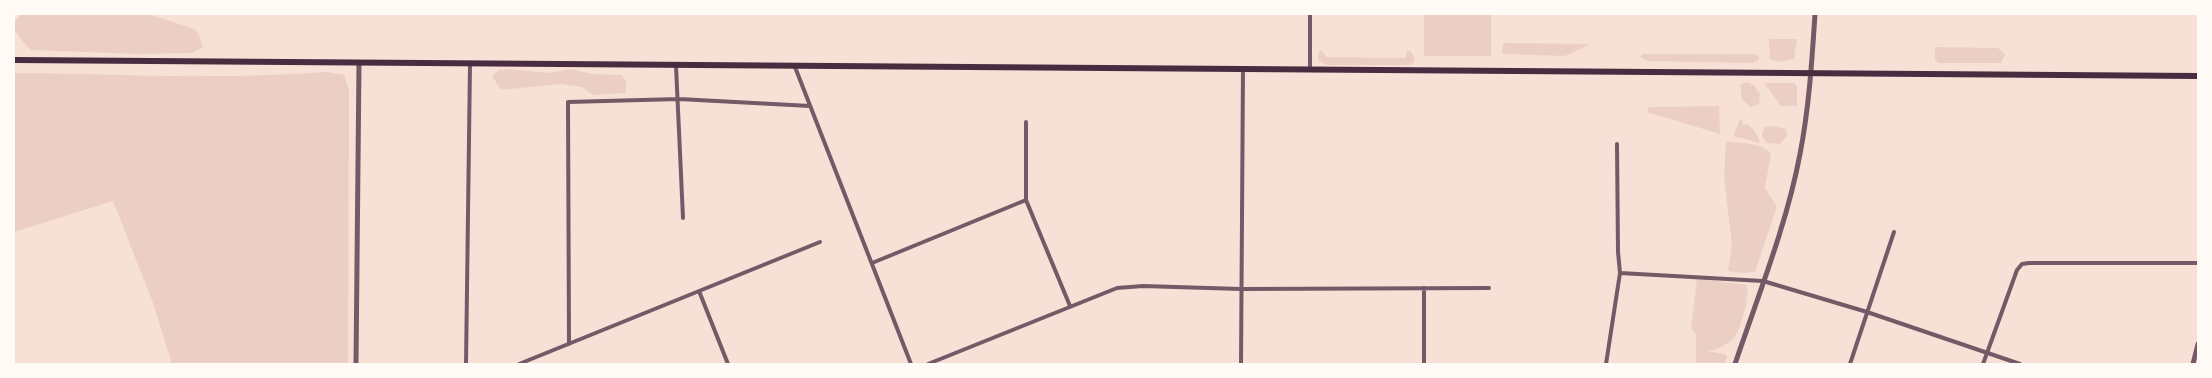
<!DOCTYPE html>
<html>
<head>
<meta charset="utf-8">
<style>
  body { margin:0 }
  #map { position:relative; width:2212px; height:378px; overflow:hidden; background:#f7e1d7; font-family:"IBM Plex Sans",sans-serif }
  canvas { display:block }
  .frame { position:absolute; inset:0; border:15px solid #fffaf5; pointer-events:none }
</style>
</head>
<body>
<div id="map">
<canvas width="2212" height="378"></canvas>
<div class="frame"></div>
</div>
<script>
const g = document.querySelector('canvas').getContext('2d');
g.lineJoin = 'round';
function fill(path, color) {
  g.fillStyle = color;
  g.fill(path, 'evenodd');
}
function trace(path, color, width, dash) {
  g.strokeStyle = color;
  g.lineWidth = width;
  g.lineCap = dash ? 'butt' : 'round';
  g.setLineDash(dash || []);
  g.stroke(path);
}
const green = new Path2D(`
  M 21,14 L 148,14 L 195,29 L 199,35 L 203,47 L 192,53 L 138,54 L 30,50 L 14,30 L 14,23 Z
  M 1424,14 L 1491,14 L 1491,56 L 1424,56 Z
  M 1769,39 L 1797,39 L 1794,59 L 1780,62 L 1770,59 Z
  M 1503,43 L 1590,44 L 1565,56 L 1502,54 Z
  M 1935,47 L 1998,48 L 2005,54 L 2001,63 L 1939,63 L 1935,60 Z
  M 1322,50 L 1326,57 L 1405,58 L 1407,51 L 1411,51 L 1414,57 L 1414,62 L 1410,65 L 1327,65 L 1318,60 L 1319,51 Z
  M 1642,54 L 1755,54 L 1759,57 L 1759,60 L 1752,63 L 1647,61 L 1640,57 Z
  M 508,69 L 549,73 L 571,69 L 592,74 L 621,75 L 626,81 L 626,93 L 593,95 L 582,87 L 560,84 L 501,90 L 492,76 L 499,70 Z
  M 327,72 L 344,75 L 349,90 L 348,364 L 172,364 L 153,303 L 113,201 L 14,232 L 14,73 C 82,73 150,77 219,76 C 255,76 293,74 327,72 Z
  M 1747,82 L 1754,85 L 1760,94 L 1759,104 L 1751,107 L 1742,100 L 1740,85 Z
  M 1764,83 L 1795,83 L 1797,87 L 1797,106 L 1781,106 Z
  M 1719,106 L 1720,134 L 1647,112 L 1649,107 Z
  M 1740,120 L 1742,120 L 1743,125 L 1748,124 L 1756,133 L 1760,143 L 1733,136 Z
  M 1773,126 L 1786,129 L 1787,136 L 1780,144 L 1767,143 L 1762,136 L 1764,127 Z
  M 1726,141 C 1738,143 1764,143 1771,154 L 1765,188 L 1777,207 L 1755,272 L 1741,273 L 1728,271 L 1732,244 L 1724,177 Z
  M 1697,278 L 1747,285 C 1750,295 1741,330 1734,338 C 1729,344 1715,351 1707,351 L 1724,354 L 1727,356 L 1725,364 L 1696,364 L 1696,335 L 1691,327 Z`);
const minor = new Path2D(`
  M 676,66 L 683,218
  M 795,67 L 911,364
  M 1310,69 L 1310,14
  M 1026,122 L 1026,200 L 1070,306
  M 872,263 L 1026,200
  M 1620,273 L 1763,281 L 1867,312 L 2020,364
  M 699,291 L 728,364
  M 569,344 L 568,102 L 679,99 L 810,106
  M 466,364 L 470,64
  M 519,364 L 820,242
  M 928,364 L 1117,288 L 1143,286 L 1241,289 L 1489,288
  M 1241,364 L 1243,68
  M 1424,364 L 1424,288
  M 1606,364 L 1620,273 L 1618,252 L 1617,144
  M 1850,364 L 1894,232
  M 1983,364 L 2017,270 L 2022,264 L 2029,263 L 2198,263`);
const tertiary = new Path2D(`
  M 356,364 L 359,63
  M 1735,364 C 1758,296 1787,224 1800,154 C 1809,108 1812,60 1815,14
  M 2193,364 L 2198,344`);
const primary = new Path2D(`
  M 14,60 L 2198,76`);
fill(green, '#ebcfc5');
trace(minor, '#755966', 4);
trace(tertiary, '#755966', 5);
trace(primary, '#4a2c40', 6);
</script>
</body>
</html>
